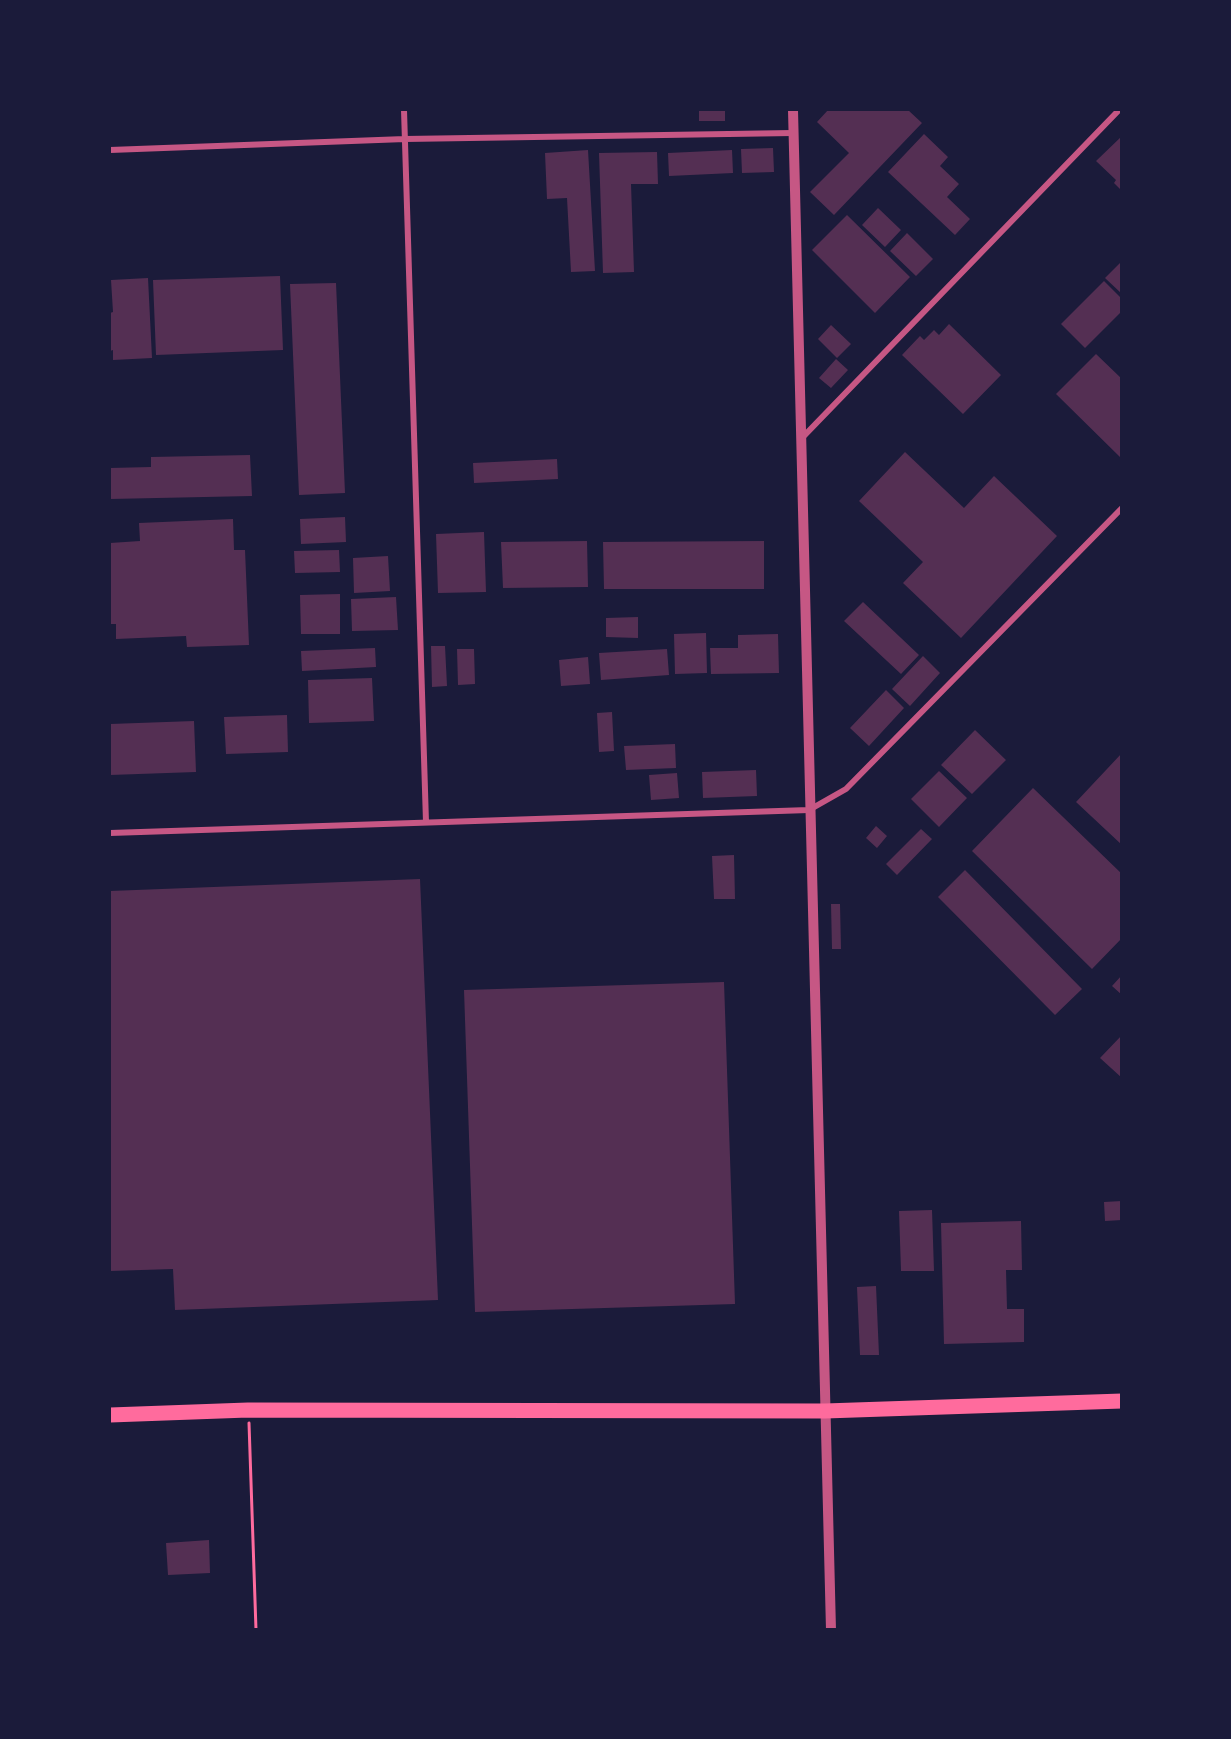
<!DOCTYPE html>
<html>
<head>
<meta charset="utf-8">
<style>
  body { margin:0 }
  #map { position:relative; width:1231px; height:1739px; overflow:hidden; background:#1b1b3a; font-family:"Sofia Sans Condensed",sans-serif }
  canvas { display:block }
  .frame { position:absolute; inset:0; border:111px solid #1b1b3a; pointer-events:none }
</style>
</head>
<body>
<div id="map">
<canvas width="1231" height="1739"></canvas>
<div class="frame"></div>
</div>
<script>
const g = document.querySelector('canvas').getContext('2d');
g.lineJoin = 'round';
function fill(path, color) {
  g.fillStyle = color;
  g.fill(path, 'evenodd');
}
function trace(path, color, width, dash) {
  g.strokeStyle = color;
  g.lineWidth = width;
  g.lineCap = dash ? 'butt' : 'round';
  g.setLineDash(dash || []);
  g.stroke(path);
}
const building = new Path2D(`
  M 699,110 L 725,110 L 725,121 L 699,121 Z
  M 828,110 L 908,110 L 922,123 L 834,215 L 810,192 L 849,153 L 817,122 Z
  M 924,134 L 948,157 L 940,166 L 959,184 L 947,197 L 970,219 L 955,235 L 888,172 Z
  M 1122,136 L 1122,191 L 1114,183 L 1116,180 L 1096,161 Z
  M 773,148 L 774,172 L 742,173 L 741,149 Z
  M 588,150 L 595,271 L 571,272 L 567,198 L 547,199 L 545,153 Z
  M 732,150 L 733,173 L 669,176 L 668,153 Z
  M 657,152 L 658,184 L 631,184 L 634,272 L 603,273 L 599,153 Z
  M 878,208 L 901,230 L 885,247 L 862,225 Z
  M 847,215 L 910,277 L 875,313 L 812,250 Z
  M 907,233 L 933,259 L 916,276 L 890,251 Z
  M 1122,261 L 1122,294 L 1105,278 Z
  M 280,276 L 283,350 L 156,355 L 153,280 Z
  M 148,278 L 152,358 L 113,360 L 113,350 L 110,351 L 110,313 L 113,312 L 111,280 Z
  M 1104,281 L 1122,299 L 1122,311 L 1085,348 L 1061,324 Z
  M 336,283 L 345,493 L 299,495 L 290,284 Z
  M 949,324 L 1001,375 L 963,414 L 902,355 L 920,336 L 924,340 L 934,330 L 939,335 Z
  M 831,325 L 851,344 L 837,358 L 818,339 Z
  M 1096,354 L 1122,379 L 1122,459 L 1056,394 Z
  M 836,359 L 848,370 L 831,388 L 819,378 Z
  M 905,452 L 964,508 L 994,476 L 1057,536 L 961,638 L 903,583 L 923,562 L 859,501 Z
  M 250,455 L 252,496 L 110,499 L 110,468 L 151,467 L 151,457 Z
  M 557,459 L 558,479 L 474,483 L 473,463 Z
  M 345,517 L 346,542 L 301,544 L 300,519 Z
  M 233,519 L 234,550 L 245,550 L 249,645 L 187,647 L 186,636 L 116,639 L 116,624 L 110,624 L 110,543 L 140,541 L 139,523 Z
  M 484,532 L 486,592 L 438,593 L 436,534 Z
  M 587,541 L 588,587 L 503,588 L 501,542 Z
  M 764,541 L 764,589 L 604,589 L 603,542 Z
  M 339,550 L 340,572 L 295,573 L 294,551 Z
  M 388,556 L 390,591 L 354,593 L 353,558 Z
  M 340,594 L 340,634 L 301,634 L 300,595 Z
  M 396,597 L 398,630 L 352,631 L 351,599 Z
  M 863,602 L 919,655 L 901,674 L 844,621 Z
  M 638,617 L 638,638 L 606,637 L 606,618 Z
  M 706,633 L 707,673 L 675,674 L 674,634 Z
  M 778,634 L 779,673 L 711,674 L 710,648 L 738,648 L 738,635 Z
  M 431,646 L 445,646 L 447,686 L 432,687 Z
  M 375,648 L 376,667 L 302,671 L 301,651 Z
  M 457,649 L 474,649 L 475,684 L 458,685 Z
  M 667,649 L 669,675 L 601,680 L 599,653 Z
  M 923,656 L 940,673 L 910,706 L 892,689 Z
  M 588,657 L 590,684 L 561,686 L 559,660 Z
  M 372,678 L 374,721 L 309,723 L 308,680 Z
  M 886,690 L 904,708 L 869,746 L 850,728 Z
  M 612,712 L 614,751 L 599,752 L 597,713 Z
  M 287,715 L 288,752 L 226,754 L 224,717 Z
  M 194,721 L 196,772 L 110,775 L 110,724 Z
  M 975,730 L 1006,760 L 972,794 L 941,765 Z
  M 675,744 L 676,768 L 626,770 L 624,746 Z
  M 1122,753 L 1122,845 L 1076,802 Z
  M 756,770 L 757,796 L 703,798 L 702,772 Z
  M 939,771 L 967,798 L 939,827 L 911,799 Z
  M 677,773 L 679,798 L 651,800 L 649,775 Z
  M 1033,788 L 1122,874 L 1122,938 L 1092,969 L 972,851 Z
  M 876,826 L 887,836 L 877,848 L 866,838 Z
  M 921,829 L 932,839 L 897,875 L 886,864 Z
  M 734,855 L 735,899 L 714,899 L 712,856 Z
  M 965,870 L 1082,989 L 1055,1015 L 938,897 Z
  M 420,879 L 438,1300 L 175,1310 L 173,1269 L 110,1271 L 110,891 Z
  M 831,904 L 840,904 L 841,949 L 832,949 Z
  M 1122,975 L 1122,995 L 1112,986 Z
  M 724,982 L 735,1304 L 475,1312 L 464,990 Z
  M 1122,1035 L 1122,1078 L 1100,1058 Z
  M 1122,1201 L 1122,1220 L 1105,1221 L 1104,1202 Z
  M 932,1210 L 934,1271 L 901,1271 L 899,1211 Z
  M 1021,1221 L 1022,1270 L 1006,1270 L 1007,1309 L 1024,1309 L 1024,1342 L 944,1344 L 941,1223 Z
  M 876,1286 L 879,1355 L 860,1355 L 857,1287 Z
  M 209,1540 L 210,1573 L 168,1575 L 166,1543 Z`);
const path = new Path2D(`
  M 249,1423 L 256,1630`);
const minor = new Path2D(`
  M 404,110 L 426,822
  M 110,150 L 405,139 L 793,133
  M 801,439 L 1119,110
  M 110,833 L 809,810 L 846,789 L 1122,508`);
const tertiary = new Path2D(`
  M 793,110 L 831,1630`);
const trunk = new Path2D(`
  M 110,1415 L 248,1410 L 825,1411 L 1122,1401`);
fill(building, '#542f53');
trace(path, '#ff6b9d', 3);
trace(minor, '#c65784', 6);
trace(tertiary, '#c65784', 10);
trace(trunk, '#ff6b9d', 15);
</script>
</body>
</html>
